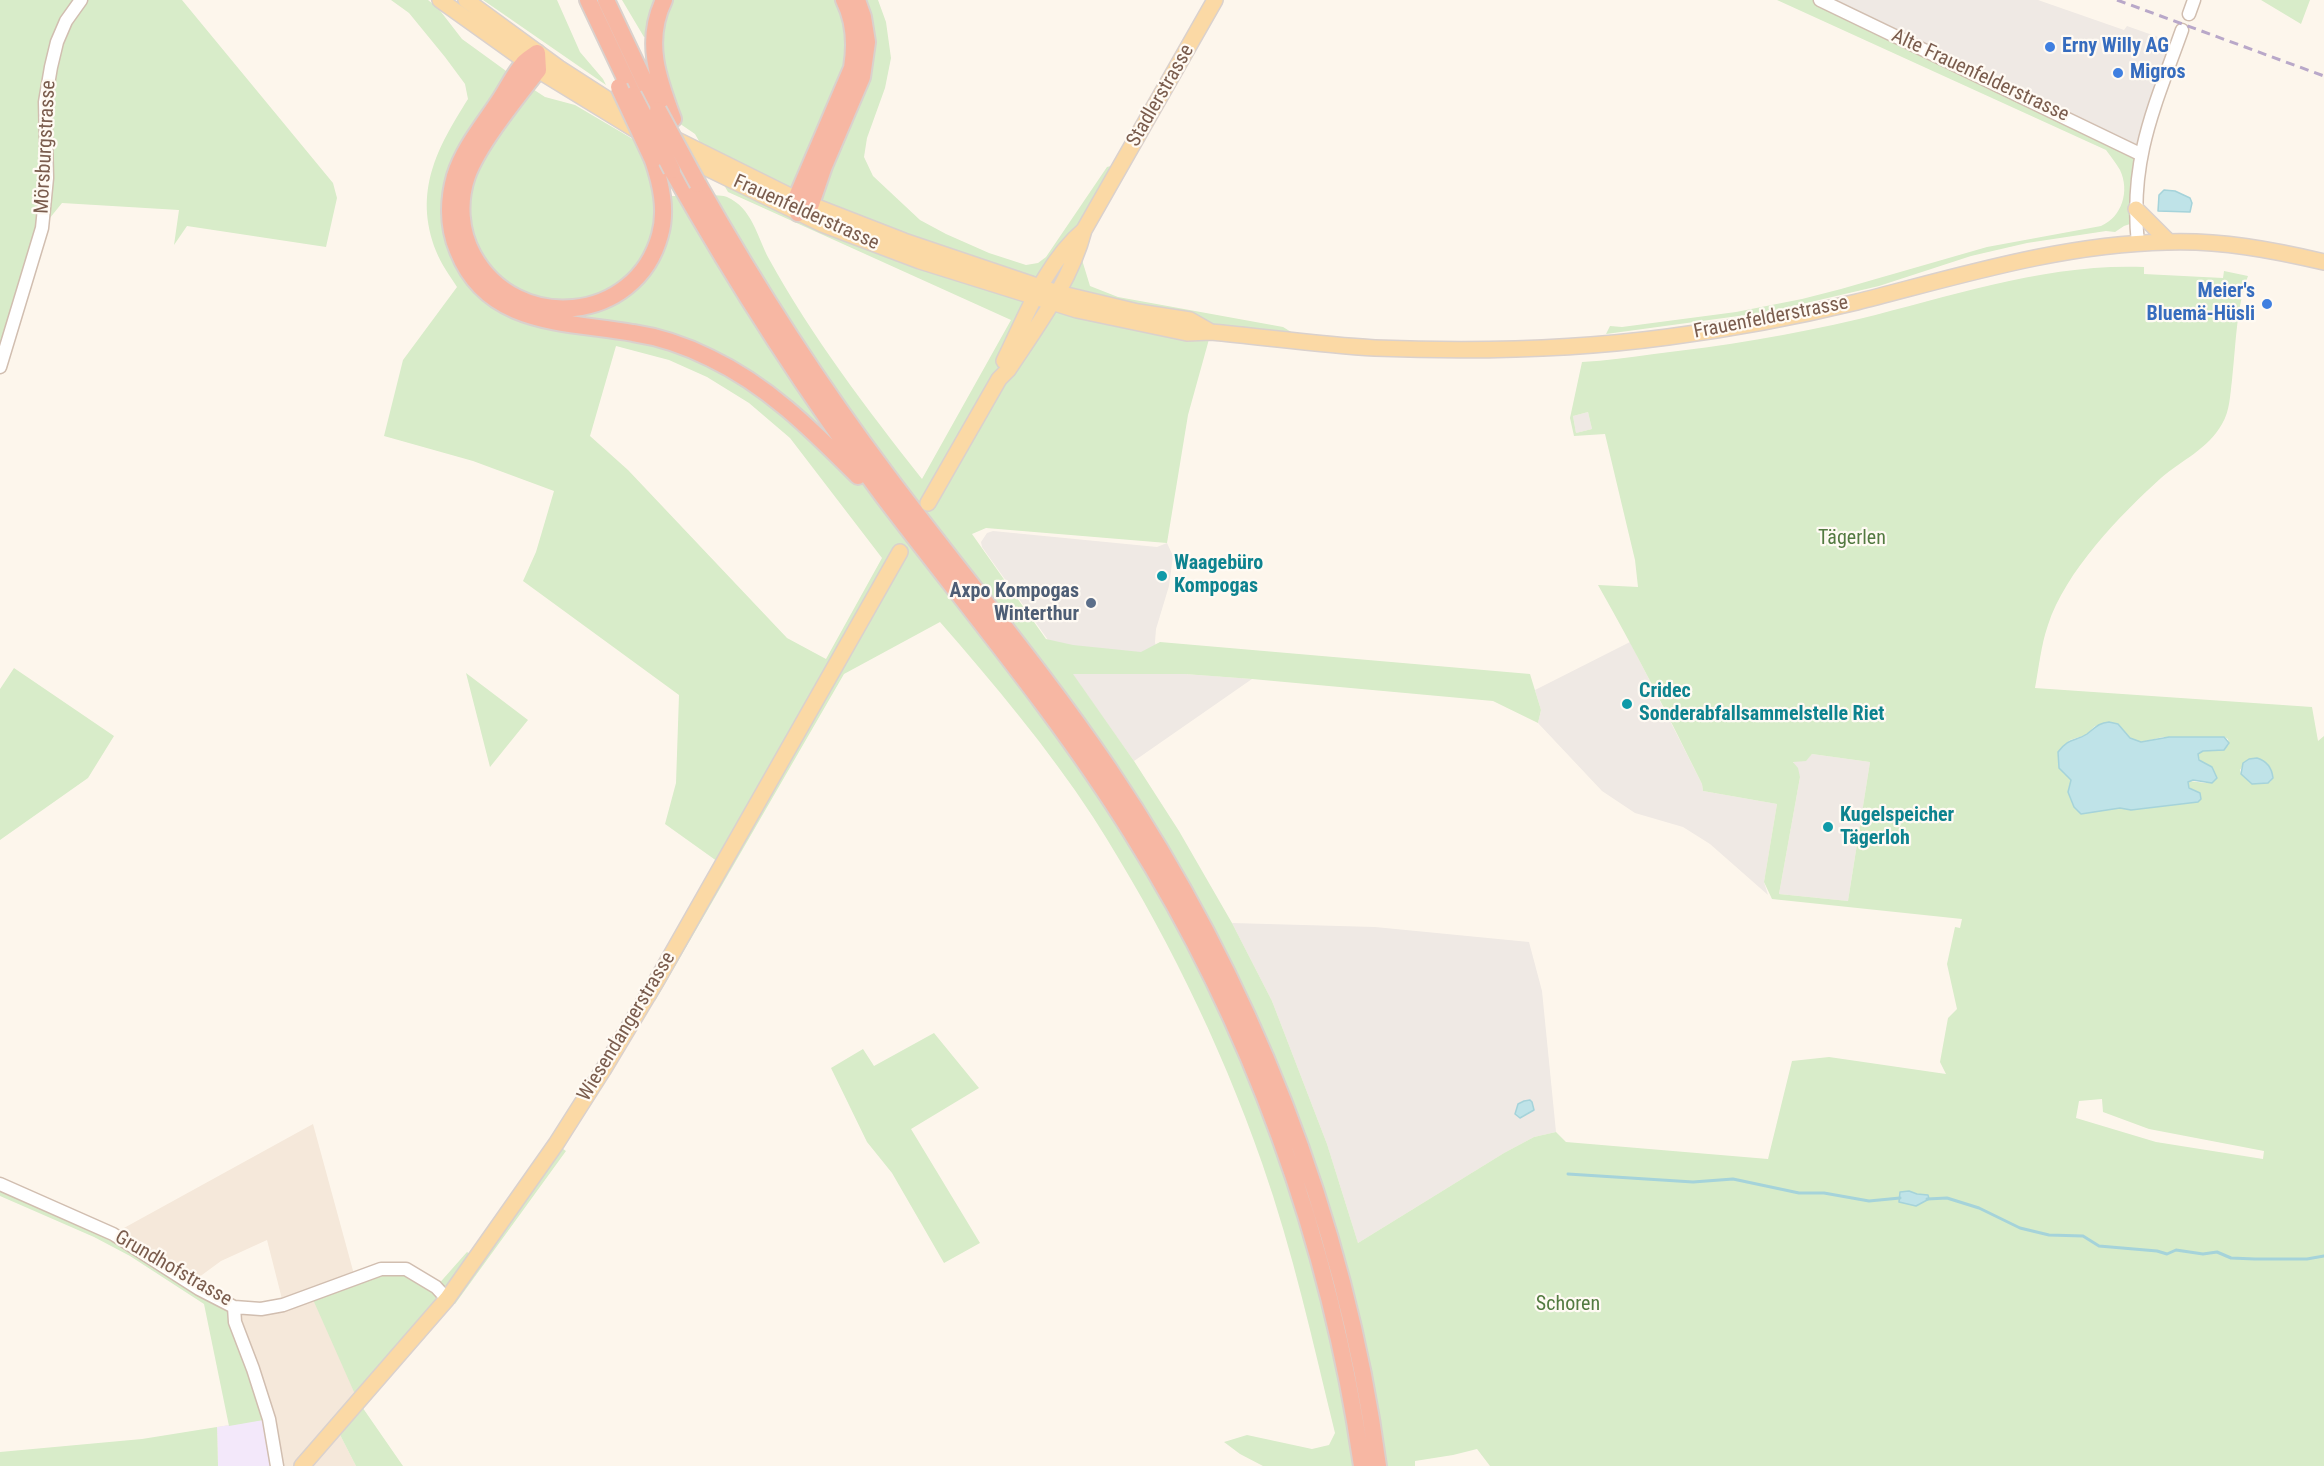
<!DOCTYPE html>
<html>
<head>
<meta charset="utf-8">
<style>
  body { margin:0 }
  canvas { display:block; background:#fdf6ec }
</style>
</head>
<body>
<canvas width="2324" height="1466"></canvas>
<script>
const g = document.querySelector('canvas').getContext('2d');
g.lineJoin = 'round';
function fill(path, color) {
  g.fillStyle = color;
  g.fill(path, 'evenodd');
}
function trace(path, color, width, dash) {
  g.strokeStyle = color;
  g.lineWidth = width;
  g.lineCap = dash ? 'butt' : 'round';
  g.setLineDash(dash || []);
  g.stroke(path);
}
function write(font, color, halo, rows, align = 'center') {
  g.font = font + ' "Roboto Condensed",sans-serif';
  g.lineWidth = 4.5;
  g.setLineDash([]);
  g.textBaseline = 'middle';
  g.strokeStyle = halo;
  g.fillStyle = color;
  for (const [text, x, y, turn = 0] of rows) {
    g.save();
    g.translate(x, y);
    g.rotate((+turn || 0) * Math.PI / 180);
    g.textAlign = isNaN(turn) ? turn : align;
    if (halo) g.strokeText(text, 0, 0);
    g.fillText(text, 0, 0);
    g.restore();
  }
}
const residential = new Path2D(`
  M 313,1124 L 355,1278 L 358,1402 L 336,1427 L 356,1466 L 218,1466 L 217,1427 L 268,1419 L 234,1307 L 261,1309 L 282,1299 L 267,1240 L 221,1261 L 191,1283 L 113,1234 Z`);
const industrial = new Path2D(`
  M 1820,0 L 2038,0 L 2124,30 L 2127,26 L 2172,42 L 2140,154 Z
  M 1588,412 L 1592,429 L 1576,433 L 1573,416 Z
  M 993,531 L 1157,547 L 1167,543 L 1173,556 L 1169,586 L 1156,629 L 1155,642 L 1157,652 L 1185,674 L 1252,679 L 1134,761 L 982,547 L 981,542 L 987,533 Z
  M 1630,642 L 1702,784 L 1703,791 L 1777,804 L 1764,882 L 1768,895 L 1710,844 L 1683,827 L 1635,813 L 1602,791 L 1538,723 L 1541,710 L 1535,690 Z
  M 1812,754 L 1870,762 L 1848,901 L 1779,894 L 1800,777 L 1793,761 L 1805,761 Z
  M 1232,923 L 1375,927 L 1529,942 L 1542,991 L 1556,1132 L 1534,1137 L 1504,1153 L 1358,1243 L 1327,1144 L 1272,1001 Z`);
const education = new Path2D(`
  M 269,1419 L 277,1466 L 218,1466 L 217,1427 Z`);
const green = new Path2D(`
  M 0,0 L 182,0 L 333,183 L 337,198 L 326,247 L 187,226 L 174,245 L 179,210 L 62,203 L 41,229 L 0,367 Z
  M 391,0 L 428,0 L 438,8 L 462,39 L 513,76 L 545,97 L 575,105 L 648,148 L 668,196 C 679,196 719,193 727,197 C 752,208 757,236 769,259 C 812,337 867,409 922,479 L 1011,320 L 728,192 L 695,134 L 673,119 L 653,35 L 644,37 L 622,0 L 878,0 L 886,22 L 891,58 L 885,88 L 867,138 L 864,157 L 873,176 L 920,220 L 946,234 L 989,253 L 1026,265 L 1038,263 L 1046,257 L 1107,167 L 1115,165 L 1079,250 L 1090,286 L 1118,297 L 1283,327 L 1306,341 L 1211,332 L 1188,415 L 1167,543 L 986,528 L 972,534 L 1046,639 L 1073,645 L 1141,652 L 1160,642 L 1530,674 L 1541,710 L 1538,723 L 1493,701 L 1252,679 L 1185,674 L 1073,674 L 1134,761 L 1179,831 L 1232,923 L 1272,1001 L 1327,1144 L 1358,1243 L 1504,1153 L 1534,1137 L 1556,1132 L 1566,1142 L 1768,1159 L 1792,1061 L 1829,1057 L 1946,1074 L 1940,1062 L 1948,1018 L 1957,1009 L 1947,964 L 1955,927 L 1960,928 L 1962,919 L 1772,899 L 1764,882 L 1777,804 L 1703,791 L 1702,784 C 1669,717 1635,650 1598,585 L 1638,587 L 1635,560 L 1605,434 L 1574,436 L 1570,418 L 1582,362 C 1606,361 1630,357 1654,354 C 1723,346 1792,335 1859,319 C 1952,296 2048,263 2144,267 L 2144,274 L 2223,278 L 2224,271 L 2248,276 C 2236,308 2236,346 2232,380 C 2230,395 2230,411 2222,424 C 2208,449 2182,460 2161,478 C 2120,515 2065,572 2048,625 C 2041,645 2039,667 2035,688 L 2312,707 L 2318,741 L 2324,736 L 2324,1466 L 1490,1466 L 1477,1449 L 1453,1455 L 1415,1461 L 1415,1466 L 1263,1466 L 1240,1454 L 1224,1442 L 1247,1435 L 1312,1449 L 1329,1445 L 1335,1433 C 1313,1343 1293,1251 1262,1163 C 1220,1042 1162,925 1093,817 C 1048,748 994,684 940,622 L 844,674 L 655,1001 L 657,980 L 721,864 L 665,824 L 676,783 L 679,695 L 523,581 L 536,552 L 554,491 L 473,461 L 384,436 L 403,360 L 457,287 C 450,276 441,264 436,251 C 413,192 437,148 468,99 L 465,84 L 445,57 L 409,13 ZM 616,346 L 669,360 L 707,377 L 749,403 L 790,438 L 882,558 L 826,659 L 787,638 L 628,470 L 590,436 ZM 1588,412 L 1592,429 L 1576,433 L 1573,416 ZM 2117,723 L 2130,738 L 2141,742 L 2163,737 L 2224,737 L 2228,739 L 2229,745 L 2203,751 L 2198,754 L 2206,783 L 2189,781 L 2187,784 L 2190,788 L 2128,810 L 2120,807 L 2090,812 L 2074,807 L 2068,791 L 2071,780 L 2059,768 L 2058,752 L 2070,740 L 2086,735 L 2095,726 ZM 1812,754 L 1870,762 L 1848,901 L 1779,894 L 1800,777 L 1798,768 L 1793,762 L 1806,761 ZM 2254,758 C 2267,760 2269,768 2273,778 L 2270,782 L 2252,784 L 2241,774 L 2240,770 L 2246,761 ZM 2102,1099 L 2103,1112 L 2149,1129 L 2264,1151 L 2263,1159 L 2156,1142 L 2076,1118 L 2079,1101 Z
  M 483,0 L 557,0 L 580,52 L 603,79 L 606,85 Z
  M 1777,0 L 1820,0 L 2140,154 L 2136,222 L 2124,226 L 2115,232 L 2106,231 L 2027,243 L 1971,256 L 1879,286 L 1768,312 L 1606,334 L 1610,326 L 1622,327 L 1736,312 L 1802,299 L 1841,289 L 1987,247 L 2101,226 C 2122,217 2130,191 2120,170 C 2116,163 2111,157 2106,150 Z
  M 2261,0 L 2310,0 L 2301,24 Z
  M 14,668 L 114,736 L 88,778 L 0,840 L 0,689 Z
  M 466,673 L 528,720 L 490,767 Z
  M 934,1033 L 979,1088 L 911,1129 L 980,1243 L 944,1263 L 892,1173 L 867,1142 L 831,1068 L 863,1049 L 874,1066 Z
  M 556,1144 L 566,1151 L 455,1304 L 446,1300 L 358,1401 L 403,1466 L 356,1466 L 336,1427 L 358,1401 L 311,1295 L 355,1278 L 406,1269 L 436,1287 L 467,1252 L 475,1257 Z
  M 0,1184 L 48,1204 L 234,1307 L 269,1419 L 229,1426 L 204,1304 L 130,1256 L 94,1237 L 0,1196 Z
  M 217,1427 L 218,1466 L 0,1466 L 0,1452 L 142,1439 Z`);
const water = new Path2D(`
  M 2164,190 L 2175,191 L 2190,198 L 2192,203 L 2190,212 L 2158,211 L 2159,195 Z
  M 2109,722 L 2118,724 L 2130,738 L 2141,742 L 2169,737 L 2224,737 L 2229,743 L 2224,750 L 2203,751 L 2198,754 L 2199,760 L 2212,767 L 2217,778 L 2212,783 L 2193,780 L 2188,782 L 2189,788 L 2200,793 L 2201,799 L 2198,802 L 2131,810 L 2120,808 L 2081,814 L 2074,807 L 2068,792 L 2071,780 L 2059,768 L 2058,752 C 2069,737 2075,742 2087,734 C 2095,728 2098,723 2109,722 Z
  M 2257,758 C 2267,761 2272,769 2273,778 L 2268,783 L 2252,784 L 2241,774 L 2243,763 L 2249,759 Z
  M 1530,1100 L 1532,1102 L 1534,1110 L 1520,1118 L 1515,1114 L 1518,1104 L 1524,1101 Z
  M 1909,1191 L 1917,1194 L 1928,1195 L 1929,1199 L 1916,1206 L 1899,1202 L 1900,1192 Z`);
const stream = new Path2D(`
  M 1568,1174 L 1693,1182 L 1733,1179 L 1799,1193 L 1824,1193 L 1869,1201 L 1900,1198
  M 1927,1199 L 1947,1198 L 1979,1208 L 2020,1228 L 2049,1235 L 2083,1236 L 2099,1246 L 2157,1251 L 2167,1254 L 2176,1250 L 2203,1254 L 2217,1252 L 2231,1258 L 2255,1259 L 2307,1259 L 2324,1256`);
const minor = new Path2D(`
  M 1820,0 L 2140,154
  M 2189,14 L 2194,0
  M 2138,244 C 2129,159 2155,106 2182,30
  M 0,367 L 42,228 L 47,178 L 45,102 L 51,67 L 57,42 L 66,21 L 81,0
  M 0,1184 L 113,1234 L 199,1289 L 234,1307 L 261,1309 L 283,1305 L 381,1269 L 406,1269 L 436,1287 L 447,1299
  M 234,1307 L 235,1322 L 253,1369 L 269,1419 L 277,1466`);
const major = new Path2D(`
  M 440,0 L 538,70 L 646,136
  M 466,0 L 559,68 L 635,117
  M 669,136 L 796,199 L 904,241 L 1058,293 L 1138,312 L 1190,320 L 1211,332
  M 678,154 L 822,224 L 920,261 L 1077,310 L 1187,333 L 1211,332 C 1265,337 1320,345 1375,348 C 1472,352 1571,350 1668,337 C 1731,329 1795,317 1857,302 C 1959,276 2062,244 2167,242 C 2220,240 2273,250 2324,262
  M 2136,209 L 2169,242
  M 1004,361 C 1026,317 1045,263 1084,230
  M 928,503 L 999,379 L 1008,370 C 1037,326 1071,281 1084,230 L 1215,0
  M 302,1466 L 447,1299 L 556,1144 L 603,1070 L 657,980 L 900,552`);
const highway = new Path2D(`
  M 588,0 L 633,95
  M 606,0 L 658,110
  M 664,0 C 644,41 658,79 673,119
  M 844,0 C 855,22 856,44 852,68 L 796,199 L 798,213 L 811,204 L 824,166 L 862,77 L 867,42 L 863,17 L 857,0
  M 537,53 C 533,56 527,59 523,64 C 514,74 509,86 501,98 C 485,123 464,147 455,176 C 448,201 448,227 458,251 C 488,327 566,321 633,333 C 660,337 686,346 710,358 C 769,386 813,431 858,476
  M 537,53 L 538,70 C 517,97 478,145 467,176 C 458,202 460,231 473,255 C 516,334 636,324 660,235 C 667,210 661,184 653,160
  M 672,170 C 736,283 805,391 883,496 C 967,607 1057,713 1131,832 C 1252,1024 1330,1242 1362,1466
  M 698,184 C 755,285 817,382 887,475 C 960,573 1040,667 1109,769 C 1249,977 1345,1217 1378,1466`);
const rail = new Path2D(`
  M 2117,0 L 2324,76`);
const highwayBridge = new Path2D(`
  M 619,87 L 653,160
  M 633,95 L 672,170
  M 658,110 L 698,184`);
const markers = [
  [2050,47,6,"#3f7fe0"],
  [2118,73,6,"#3f7fe0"],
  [2267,304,6,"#3f7fe0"],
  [1162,576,6,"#0f9aa8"],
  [1091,603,6,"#5c6f8a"],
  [1627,704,6,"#0f9aa8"],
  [1828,827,6,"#0f9aa8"]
];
const shopNames = [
  ["Erny Willy AG",2062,47],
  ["Migros",2130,73],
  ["Meier's",2255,292,"right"],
  ["Bluemä-Hüsli",2255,315,"right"]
];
const streetNames = [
  ["Alte Frauenfelderstrasse",1980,76,25],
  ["Stadlerstrasse",1161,96,-60],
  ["Mörsburgstrasse",46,147,-87],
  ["Frauenfelderstrasse",806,213,24],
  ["Frauenfelderstrasse",1771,318,-11],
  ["Wiesendangerstrasse",627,1027,-59],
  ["Grundhofstrasse",173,1269,30]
];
const parkNames = [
  ["Tägerlen",1852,539],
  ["Schoren",1568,1305]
];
const cultureNames = [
  ["Waagebüro",1174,564],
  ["Kompogas",1174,587],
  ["Cridec",1639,692],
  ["Sonderabfallsammelstelle Riet",1639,715],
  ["Kugelspeicher",1840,816],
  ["Tägerloh",1840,839]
];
const serviceNames = [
  ["Axpo Kompogas",1079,592],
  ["Winterthur",1079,615]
];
fill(residential, '#f5e8da');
fill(industrial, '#efe9e4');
fill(education, '#f3e8fa');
fill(green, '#d8ecc9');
fill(water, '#bfe3e8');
trace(water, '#a5d3da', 1.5);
trace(stream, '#a5d3da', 3);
trace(minor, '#d1beb0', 15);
trace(major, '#dad1cd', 18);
trace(highway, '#dad1cd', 20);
trace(minor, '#fff', 12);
trace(major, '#fbd9a5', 15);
trace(highway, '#f7b7a3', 16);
trace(rail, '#b9a8c9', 3, [9, 6]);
trace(highwayBridge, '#dad1cd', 20, []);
trace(highwayBridge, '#f7b7a3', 16);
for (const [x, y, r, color] of markers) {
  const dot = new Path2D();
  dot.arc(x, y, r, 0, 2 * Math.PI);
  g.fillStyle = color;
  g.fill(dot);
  trace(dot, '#fffaf3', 2);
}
write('bold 20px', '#366cbe', '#fffaf3', shopNames, 'left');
write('20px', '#7a5c4d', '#fffaf3', streetNames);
write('20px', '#537a41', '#fffaf3', parkNames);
write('bold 20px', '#0d838f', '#fffaf3', cultureNames, 'left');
write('bold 20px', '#4e5e75', '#fffaf3', serviceNames, 'right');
</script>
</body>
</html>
